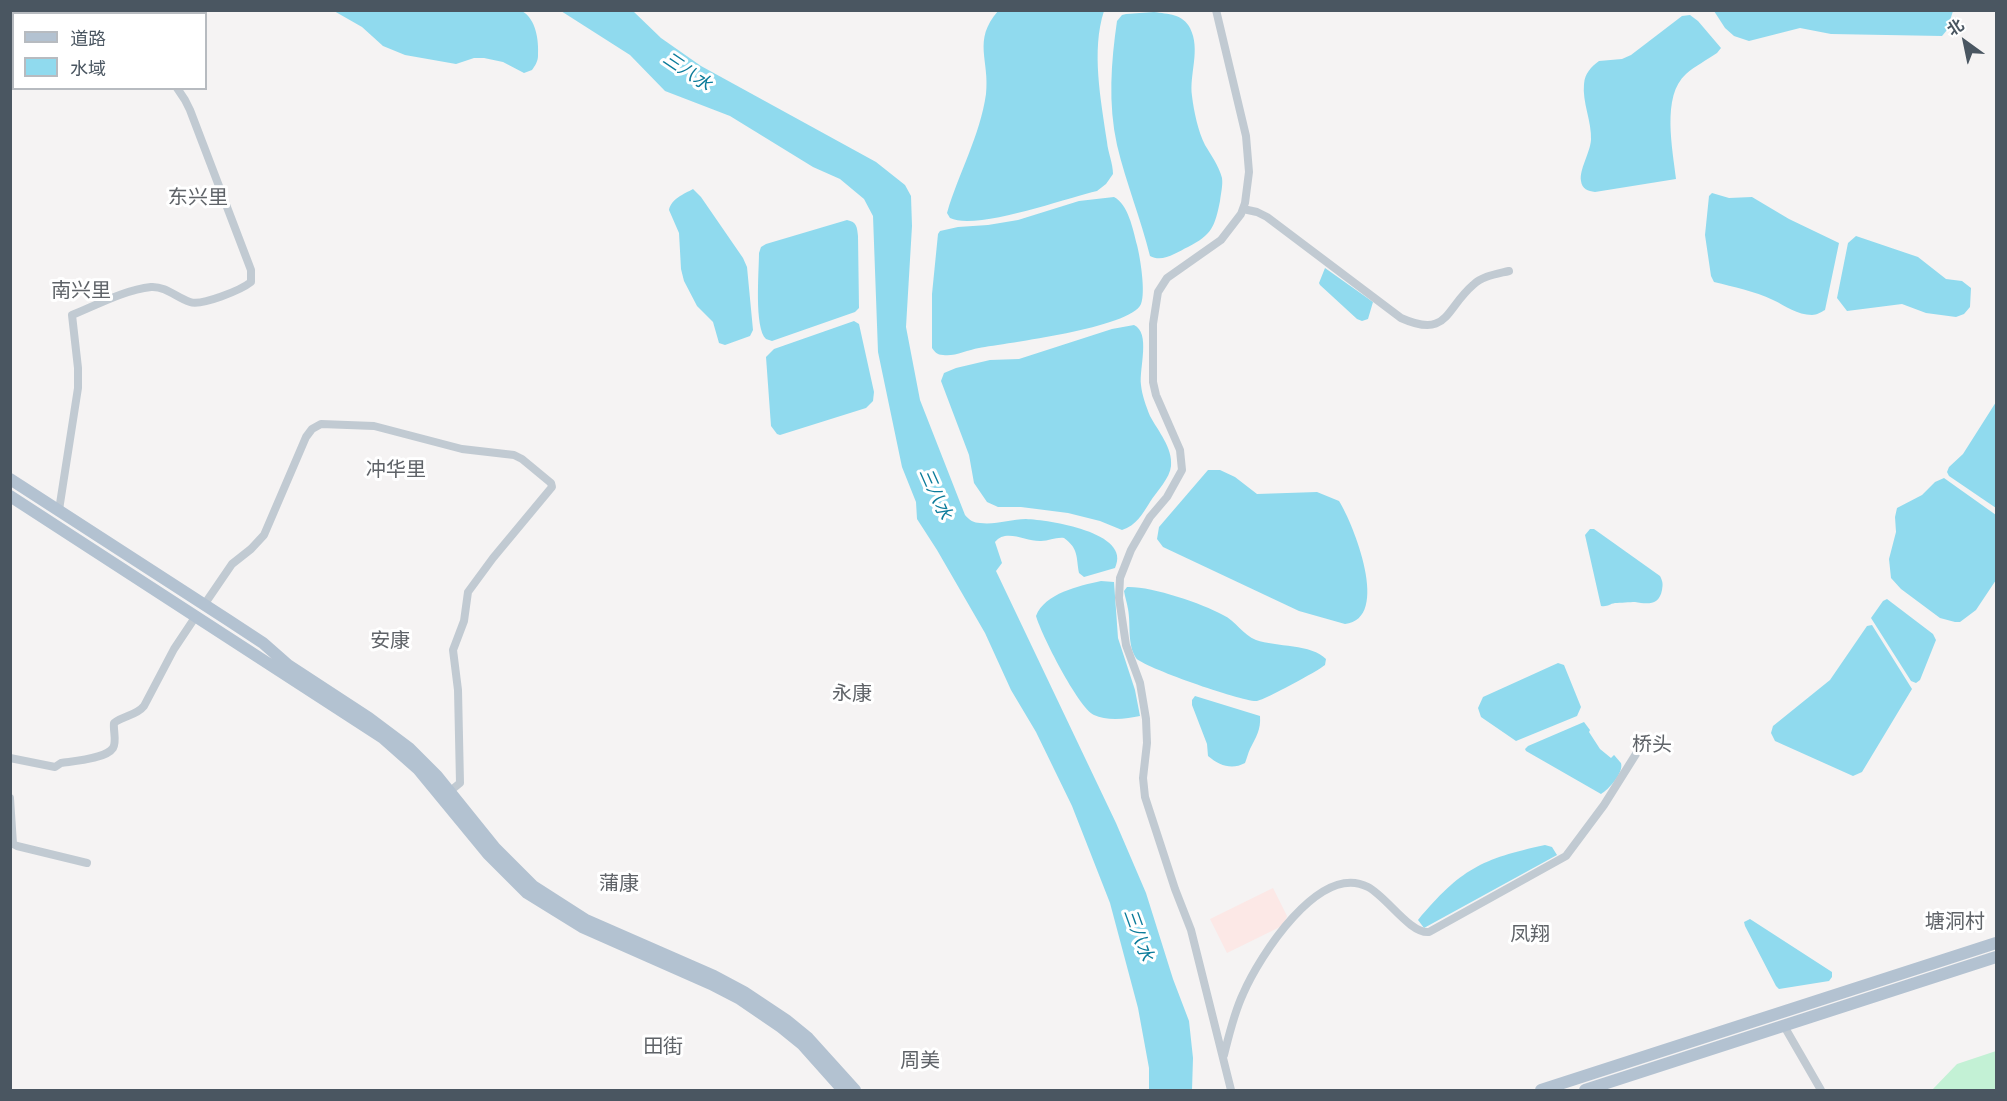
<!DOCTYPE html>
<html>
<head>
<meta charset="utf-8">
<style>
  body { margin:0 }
  #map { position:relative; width:2007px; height:1101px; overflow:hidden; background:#f5f3f3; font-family:"PT Sans","Noto Sans SC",sans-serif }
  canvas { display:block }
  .frame { position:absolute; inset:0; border:12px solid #4a5661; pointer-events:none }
  .legend { position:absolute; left:12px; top:12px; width:195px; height:78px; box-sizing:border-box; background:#fff; border:2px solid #b7bbc0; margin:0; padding:8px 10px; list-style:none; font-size:18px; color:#4a5661 }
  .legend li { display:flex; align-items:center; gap:12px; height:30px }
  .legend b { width:30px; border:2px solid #b7bbc0 }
  .north { position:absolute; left:1935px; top:12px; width:60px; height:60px; -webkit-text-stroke:4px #fff; paint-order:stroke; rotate:327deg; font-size:16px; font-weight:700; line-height:24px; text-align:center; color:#4a5661 }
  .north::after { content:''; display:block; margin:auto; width:21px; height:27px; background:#4a5661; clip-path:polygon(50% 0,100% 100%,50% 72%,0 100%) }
</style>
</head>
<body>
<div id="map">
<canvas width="2007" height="1101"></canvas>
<div class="frame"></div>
<ul class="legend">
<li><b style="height:8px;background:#b3c2d1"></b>道路</li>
<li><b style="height:16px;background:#90daee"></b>水域</li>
</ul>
<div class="north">北</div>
</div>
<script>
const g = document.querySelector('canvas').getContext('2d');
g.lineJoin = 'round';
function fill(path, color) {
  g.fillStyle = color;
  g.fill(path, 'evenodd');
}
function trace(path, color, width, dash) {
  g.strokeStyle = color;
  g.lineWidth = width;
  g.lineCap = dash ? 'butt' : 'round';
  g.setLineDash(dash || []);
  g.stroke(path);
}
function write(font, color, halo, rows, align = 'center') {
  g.font = font + ' "PT Sans","Noto Sans SC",sans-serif';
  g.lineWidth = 6;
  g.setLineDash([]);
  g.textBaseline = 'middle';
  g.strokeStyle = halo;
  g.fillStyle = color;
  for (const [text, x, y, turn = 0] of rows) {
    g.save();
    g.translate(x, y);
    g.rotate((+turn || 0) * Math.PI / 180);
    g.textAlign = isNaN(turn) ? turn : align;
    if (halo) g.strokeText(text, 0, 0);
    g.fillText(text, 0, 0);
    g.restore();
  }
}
const medical = new Path2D(`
  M 1273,888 L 1287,916 L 1284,925 L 1227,953 L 1210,919 Z`);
const green = new Path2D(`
  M 1996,1051 L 1996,1090 L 1932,1090 L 1957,1064 Z`);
const water = new Path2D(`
  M 334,11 L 522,11 C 536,19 539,40 538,56 C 538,61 535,66 532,70 L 524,73 L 503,62 L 484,58 L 474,58 L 456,64 L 405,55 L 383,46 L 362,27 Z
  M 561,11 L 633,11 L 661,38 L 701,66 L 876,162 L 905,185 L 911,196 L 912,226 L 906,327 L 920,400 L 965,515 C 969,520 974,523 980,523 C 996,525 1011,519 1026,519 C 1048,520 1133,532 1115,568 L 1084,577 L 1079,573 C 1076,557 1079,549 1064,538 C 1056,537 1049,541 1041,541 C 1027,542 1006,528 995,542 L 1002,563 L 996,571 L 1116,823 L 1146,893 L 1173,979 L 1189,1021 L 1193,1058 L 1192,1090 L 1149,1090 L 1149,1068 L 1138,1008 L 1110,903 L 1072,806 L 1036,732 L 1011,690 L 985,633 L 937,550 L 917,519 L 916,502 L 902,467 L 878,352 L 873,216 L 864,199 L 840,179 L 813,167 L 730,116 L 665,91 L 630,55 Z
  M 998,11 L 1104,11 C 1091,51 1101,100 1107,142 C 1108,153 1113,163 1113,174 L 1106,184 L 1097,191 C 1066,198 976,231 950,218 L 947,213 C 959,172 980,136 986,94 C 990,60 972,41 998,11 Z
  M 1714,11 L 1953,11 L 1947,30 L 1942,36 L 1831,34 L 1800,28 L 1749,41 L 1734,36 L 1725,28 Z
  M 1154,12 C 1168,14 1183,14 1190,28 C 1201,50 1189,74 1192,96 C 1194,112 1198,131 1205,145 C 1211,155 1219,166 1222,178 C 1223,185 1221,193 1220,201 C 1215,226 1212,235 1188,247 C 1177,252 1163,263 1150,256 C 1141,219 1126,183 1117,145 C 1108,104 1111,62 1117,21 L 1122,15 L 1126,14 Z
  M 1690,15 L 1698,21 L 1721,48 L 1717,53 C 1707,60 1695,66 1686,74 C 1661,96 1673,150 1676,179 L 1595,192 C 1588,191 1582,189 1581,181 C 1579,170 1590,153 1591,140 C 1592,122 1582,102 1584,84 C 1585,73 1591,67 1599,61 L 1622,59 L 1631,55 L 1682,16 Z
  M 693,189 L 701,197 L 743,258 L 747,267 L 753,330 L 750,336 L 725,345 L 719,343 L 713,322 L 697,306 L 684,281 L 681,269 L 679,233 L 669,210 C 671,199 684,194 693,189 Z
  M 1712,193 L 1729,198 L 1752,197 L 1789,219 L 1839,243 L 1825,310 C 1821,312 1817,315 1812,315 C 1797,315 1786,306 1773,300 C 1754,291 1734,287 1714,282 L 1711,276 L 1705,235 L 1709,196 Z
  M 1114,197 C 1128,204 1133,229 1137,245 C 1140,257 1146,292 1141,304 C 1131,328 1006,343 979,348 C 967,350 954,357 943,355 C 937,355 935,352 932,348 L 932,294 L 938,234 L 940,231 L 958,227 L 988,225 L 1018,220 L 1079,201 Z
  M 847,220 C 857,222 857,227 858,236 L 859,308 L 855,312 L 772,341 L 766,339 C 754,328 759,271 759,253 L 761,247 L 766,244 Z
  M 1856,236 L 1918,257 L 1946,279 L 1962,281 L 1971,288 L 1970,307 L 1964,314 L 1956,317 L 1926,313 L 1902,304 L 1847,311 L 1837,298 L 1848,243 Z
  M 1325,268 L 1373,302 L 1368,319 L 1362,321 L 1357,319 L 1320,285 L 1319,283 Z
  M 854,321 L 859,324 L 874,392 L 873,401 L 866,408 L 780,435 L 777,434 L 771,426 L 766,357 L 774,349 Z
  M 1134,325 C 1151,333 1139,368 1141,385 C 1142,395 1146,406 1150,416 C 1158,431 1173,448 1171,466 C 1170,478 1157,491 1150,502 C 1143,513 1136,526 1122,530 L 1100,521 L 1068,513 L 1021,507 L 998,507 L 987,502 L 974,483 L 969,455 L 941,381 L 944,373 L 956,368 L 990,360 L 1019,359 L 1112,329 Z
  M 1996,402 L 1996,508 L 1949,476 L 1947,472 L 1949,467 L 1963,454 Z
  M 1208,470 L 1220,470 L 1235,477 L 1257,494 L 1317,492 L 1339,501 C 1353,523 1392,619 1345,624 L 1299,611 L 1163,547 L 1157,539 L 1159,527 Z
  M 1944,478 L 1996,515 L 1996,580 L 1976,610 L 1960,622 L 1955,622 L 1940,618 L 1901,589 L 1891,578 L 1889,559 L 1896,532 L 1895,517 L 1897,508 L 1922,495 L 1935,482 Z
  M 1590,529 L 1594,529 L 1660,576 C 1663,582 1663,584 1662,590 C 1659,606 1647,604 1635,602 C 1630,602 1620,603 1615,603 C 1609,604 1608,607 1601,606 L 1585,535 Z
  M 1101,581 L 1114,582 L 1118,638 L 1135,690 L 1140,716 C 1127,719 1106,721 1094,715 C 1078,707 1041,634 1036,616 C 1045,593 1079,586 1101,581 Z
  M 1127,587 C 1151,586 1201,603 1223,615 C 1236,621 1243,635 1256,640 C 1276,647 1312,644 1326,659 L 1325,665 C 1318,671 1266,699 1257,701 C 1246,703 1142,667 1136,658 C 1127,644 1131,625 1128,609 C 1127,603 1125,597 1124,591 Z
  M 1887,599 L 1933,634 L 1936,640 L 1920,680 L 1916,683 L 1911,681 L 1871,618 L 1883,601 Z
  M 1872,625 L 1912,689 L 1862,772 L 1853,776 L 1775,741 L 1771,733 L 1773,726 L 1830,680 L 1867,626 Z
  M 1558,663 L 1564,665 L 1581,707 L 1577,716 L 1516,741 L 1481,717 L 1478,708 L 1483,697 Z
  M 1195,696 L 1260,716 C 1261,730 1256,737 1250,749 C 1248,753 1247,758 1245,763 C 1232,770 1220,766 1208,756 L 1207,744 L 1192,705 L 1192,700 Z
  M 1584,722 L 1590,730 L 1589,732 L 1600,749 L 1611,758 L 1614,755 C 1615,756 1620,762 1621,763 C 1624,773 1608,790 1601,794 L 1526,751 L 1525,749 L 1528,746 Z
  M 1545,845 L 1552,847 L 1557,855 L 1424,928 L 1418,920 C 1461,869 1481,859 1545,845 Z
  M 1750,919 L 1832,972 L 1832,977 L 1829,981 L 1779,989 L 1776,986 L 1745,926 L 1744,922 Z`);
const minor = new Path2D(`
  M 1216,10 L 1246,136 L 1249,172 L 1245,203 L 1241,214 L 1221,240 L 1167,278 L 1158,292 L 1153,324 L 1153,382 L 1156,395 L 1180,450 L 1182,470 L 1167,497 L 1150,517 L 1131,550 L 1120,578 L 1119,598 L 1126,645 L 1140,683 L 1146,719 L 1147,743 L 1143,778 L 1145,797 L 1175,889 L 1191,930 L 1231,1090
  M 1243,209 L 1257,212 L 1267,217 L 1401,318 C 1448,339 1445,309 1473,285 C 1482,276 1497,274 1509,271
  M 59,510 L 78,388 L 78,368 L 72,315 C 97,305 124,290 151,287 C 166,286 177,298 190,302 C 202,306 241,290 251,282 L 251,270 L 190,110 L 185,100 L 177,88
  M 204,605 L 232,564 L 251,549 L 264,535 L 306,437 L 312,429 L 321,424 L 374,426 L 462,449 L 514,455 L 522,459 L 551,483 L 552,487 L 493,558 L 468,592 L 464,621 L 453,650 L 458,690 L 460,783 L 449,792
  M 10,758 L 55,767 L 61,763 C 74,761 106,759 113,748 C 117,742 113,730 114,723 C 124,715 136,716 144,706 L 174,649 L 196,616
  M 10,798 L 13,844 L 17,846 L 87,863
  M 1784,1026 L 1821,1090
  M 1224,1055 C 1229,1035 1234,1013 1243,994 C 1259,957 1319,862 1368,887 C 1387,897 1410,934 1429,932 L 1566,856 L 1604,805 L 1636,754`);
const primary = new Path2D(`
  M 10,479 L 228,620 L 263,643 L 288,665 L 369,718 L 409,748 L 437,776 L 495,848 L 533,886 L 586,920 L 714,976 L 744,992 L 786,1020 L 808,1038 L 855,1090
  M 10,496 L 383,738 L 418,769 L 488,854 L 527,893 L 582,927 L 711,984 L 740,999 L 781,1027 L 802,1044 L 843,1090
  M 1541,1090 L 1996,943
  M 1585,1090 L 1996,957`);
const waterNames = [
  ["三八水",687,72,34],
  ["三八水",935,494,66],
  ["三八水",1138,935,70]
];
const quarterNames = [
  ["东兴里",198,198],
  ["南兴里",81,291],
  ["冲华里",396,470],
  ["安康",390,641],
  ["永康",852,694],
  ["桥头",1652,745],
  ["蒲康",619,884],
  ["塘洞村",1955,922],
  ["凤翔",1530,935],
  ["田街",663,1047],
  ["周美",920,1061]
];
fill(medical, '#fce8e6');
fill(green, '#c3f1d5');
fill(water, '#90daee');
trace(minor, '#c1cad2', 8);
trace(primary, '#b3c2d1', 12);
write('italic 18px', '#0c7c9b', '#fff', waterNames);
write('20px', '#5f6368', '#fff', quarterNames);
</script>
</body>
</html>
